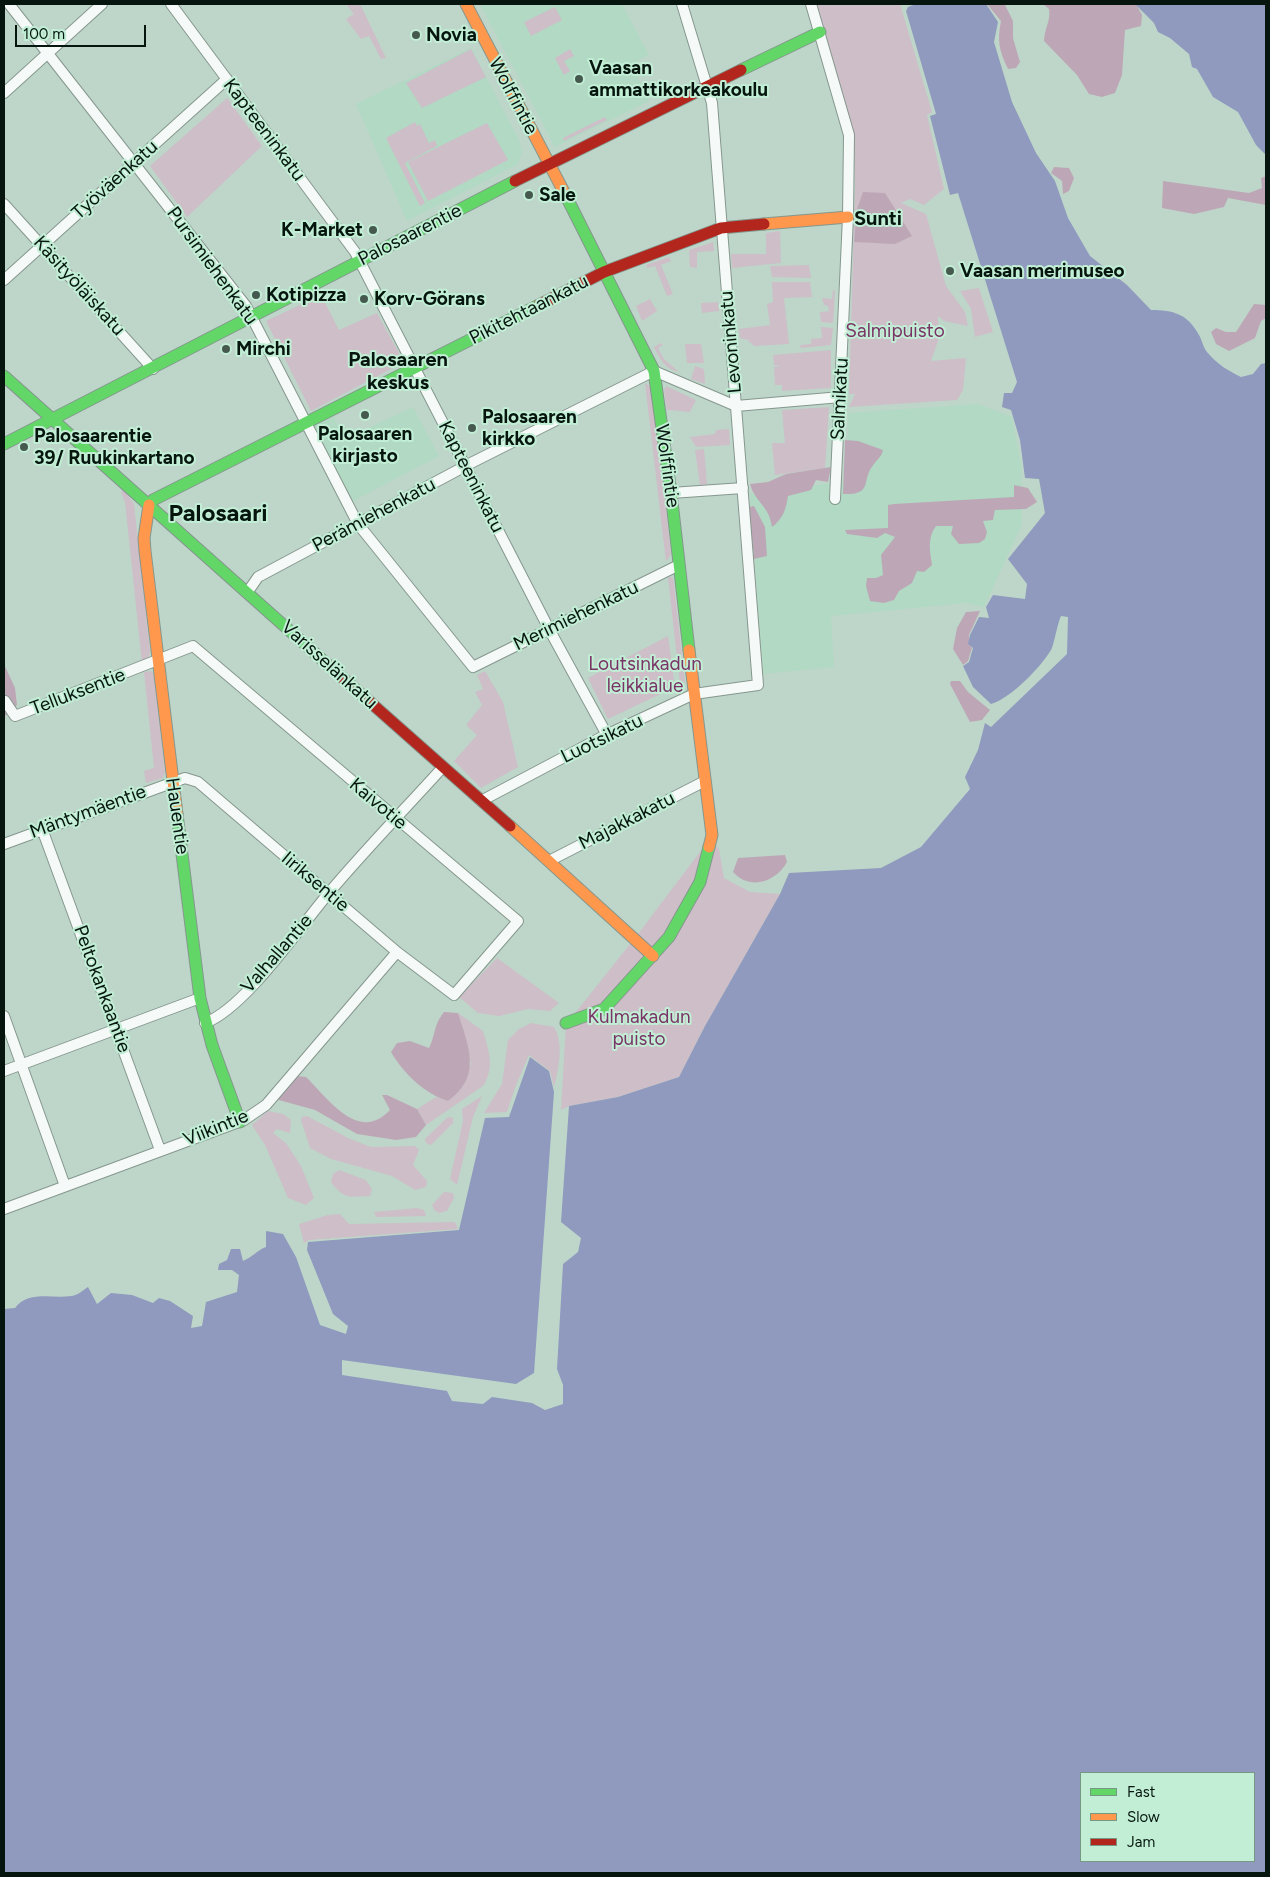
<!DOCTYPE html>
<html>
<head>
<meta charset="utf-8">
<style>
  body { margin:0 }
  #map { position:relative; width:1270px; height:1877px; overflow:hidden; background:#bed6c9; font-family:Figtree,sans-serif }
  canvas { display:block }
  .frame { position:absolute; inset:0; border:5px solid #06160e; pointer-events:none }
  .legend { position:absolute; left:1080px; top:1772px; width:175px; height:90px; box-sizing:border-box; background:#c1eed5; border:1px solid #769885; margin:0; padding:6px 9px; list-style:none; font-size:15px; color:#06160e }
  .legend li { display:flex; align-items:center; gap:10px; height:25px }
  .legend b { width:25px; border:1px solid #769885 }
  .scale { position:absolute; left:15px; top:25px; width:131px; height:22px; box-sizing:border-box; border:2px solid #06160e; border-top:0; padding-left:6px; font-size:15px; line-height:18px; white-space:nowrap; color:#06160e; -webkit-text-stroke:4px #c1eed5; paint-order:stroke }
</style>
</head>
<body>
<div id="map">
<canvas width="1270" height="1877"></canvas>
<div class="frame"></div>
<ul class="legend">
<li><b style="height:6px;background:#63d668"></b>Fast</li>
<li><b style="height:6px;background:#ff974d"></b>Slow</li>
<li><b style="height:6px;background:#b3261e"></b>Jam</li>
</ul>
<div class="scale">100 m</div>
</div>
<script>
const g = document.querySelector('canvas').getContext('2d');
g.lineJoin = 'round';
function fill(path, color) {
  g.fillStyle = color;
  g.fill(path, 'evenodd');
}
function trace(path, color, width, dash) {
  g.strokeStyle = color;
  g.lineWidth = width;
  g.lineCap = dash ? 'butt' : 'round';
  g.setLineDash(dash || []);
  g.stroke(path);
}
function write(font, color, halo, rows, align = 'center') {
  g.font = font + ' Figtree,sans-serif';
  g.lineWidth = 4;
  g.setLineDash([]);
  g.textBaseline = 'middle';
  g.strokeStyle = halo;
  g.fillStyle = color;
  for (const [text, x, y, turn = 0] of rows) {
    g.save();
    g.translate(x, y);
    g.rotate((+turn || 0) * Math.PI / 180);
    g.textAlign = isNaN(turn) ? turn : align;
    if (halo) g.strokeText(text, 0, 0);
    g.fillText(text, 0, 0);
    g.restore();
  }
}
const built = new Path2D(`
  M 480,4 L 622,4 L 649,55 L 632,64 L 649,101 L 555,147 Z
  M 471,48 L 520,142 L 522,152 L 518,164 L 407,221 L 356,104 Z
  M 978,404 L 1012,417 L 1021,464 L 1022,524 L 984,607 L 966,603 L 831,616 L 834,667 L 763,674 L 750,494 L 847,481 L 848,413 Z
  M 413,407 L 439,456 L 351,502 L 314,425 L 333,415 L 345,439 Z`);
const green = new Path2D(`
  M 346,4 L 360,4 L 386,58 L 381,59 L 369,36 L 361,39 L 346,19 L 354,14 Z
  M 817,4 L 900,4 L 932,112 L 927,115 L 944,189 L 924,205 L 910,199 L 901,203 L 926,214 L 946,286 L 965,312 L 968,326 L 944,321 L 938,316 L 939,338 L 931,361 L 966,358 L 963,390 L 957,400 L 849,407 L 855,394 L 849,394 L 855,189 L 854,134 Z
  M 555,7 L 562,20 L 531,36 L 524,22 Z
  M 471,49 L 486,77 L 422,108 L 406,83 Z
  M 570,49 L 574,56 L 564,61 L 570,71 L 564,75 L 555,58 Z
  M 227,98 L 262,146 L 187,217 L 150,166 Z
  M 605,117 L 607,120 L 564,141 L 563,138 Z
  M 415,122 L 417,126 L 420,124 L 429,143 L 435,140 L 437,146 L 405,163 L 425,203 L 420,206 L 386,138 Z
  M 487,123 L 508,160 L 428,201 L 408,162 Z
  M 780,231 L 781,263 L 732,268 L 731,254 L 766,254 L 766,233 Z
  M 713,242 L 714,251 L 697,252 L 697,268 L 690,267 L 689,250 Z
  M 669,257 L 671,261 L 661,265 L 673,294 L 667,296 L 655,266 L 647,268 L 646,265 Z
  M 809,265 L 811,278 L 772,277 L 770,266 Z
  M 772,282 L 810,282 L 812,297 L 784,298 L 789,344 L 754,346 L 748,340 L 740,338 L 739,329 L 770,325 L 767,304 L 773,302 Z
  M 979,288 L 993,332 L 975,337 L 971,309 L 960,291 Z
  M 833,290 L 835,291 L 833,323 L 821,322 L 820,312 L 829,311 L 828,306 L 824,305 L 822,298 L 832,299 Z
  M 321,295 L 339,330 L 377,313 L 404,362 L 311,411 L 266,321 Z
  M 650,299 L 657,311 L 642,321 L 636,306 Z
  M 718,302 L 719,311 L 702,313 L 701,303 Z
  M 821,327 L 833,328 L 831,345 L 801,348 L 800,345 L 811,344 L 811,339 L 822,338 Z
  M 661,343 L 663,345 L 658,348 L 664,359 L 679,372 C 665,369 660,359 654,347 Z
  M 685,344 L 701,344 L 704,363 L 687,363 Z
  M 831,350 L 831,388 L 782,391 L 782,385 L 775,385 L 774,367 L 781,366 L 774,365 L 773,355 Z
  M 695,366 L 704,369 L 705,384 L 691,379 Z
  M 645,383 L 652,388 L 654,402 L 671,554 L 666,562 Z
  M 666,386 L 696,400 L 690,412 L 667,410 L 664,390 Z
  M 829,407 L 825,468 L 775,475 L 772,443 L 785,443 L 782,410 Z
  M 729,429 L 730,445 L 696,447 L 690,437 L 715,434 L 716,430 Z
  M 704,449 L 707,484 L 700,485 L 695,450 Z
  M 124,490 L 134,504 L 150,651 L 148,659 L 142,663 L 125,502 L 121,492 Z
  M 668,577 L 673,577 L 685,682 L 680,684 Z
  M 668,636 L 675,687 L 608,719 L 588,678 Z
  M 151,671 L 154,675 L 165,772 L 163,778 L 146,783 L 144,771 L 154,768 L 144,672 Z
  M 485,671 L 503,702 L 518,767 L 481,788 L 454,761 L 477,735 L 466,725 L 482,705 L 475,692 L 483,689 L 477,675 Z
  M 709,840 L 719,849 L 724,878 L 750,892 L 780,894 L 705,1026 L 679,1077 L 618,1097 L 569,1106 L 561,1110 L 566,1023 L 573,1021 L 576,1012 L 638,934 Z
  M 497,958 L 559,1003 L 550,1011 L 528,1009 L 499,1016 L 478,1013 L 459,997 Z
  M 458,1013 L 483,1031 C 489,1051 495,1068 483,1086 L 426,1125 L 417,1109 L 436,1097 L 448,1101 L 471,1064 Z
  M 531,1023 L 554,1027 C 564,1043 559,1068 554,1087 L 550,1071 L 529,1055 L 516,1085 L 507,1112 L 484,1113 L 502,1084 L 508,1040 L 519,1029 Z
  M 482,1096 L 473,1117 L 457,1185 L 450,1179 L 463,1121 L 462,1109 Z
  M 268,1111 L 283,1114 L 291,1120 L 290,1133 L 277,1129 L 273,1133 L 286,1143 L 301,1166 L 314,1198 L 306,1205 L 288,1198 L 265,1145 L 252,1125 Z
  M 307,1116 L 348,1138 L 371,1147 L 415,1146 L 419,1150 L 413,1165 L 427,1181 L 426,1187 L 415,1190 L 392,1176 L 331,1159 L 310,1148 L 301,1120 L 302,1117 Z
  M 448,1117 L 453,1118 L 453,1123 L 431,1145 L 426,1143 L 425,1139 Z
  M 339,1170 L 366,1180 L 372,1189 L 370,1196 C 350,1197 344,1200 331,1182 L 333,1174 Z
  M 444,1192 L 453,1193 L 454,1198 L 447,1211 L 439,1213 L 434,1210 L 432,1205 Z
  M 417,1208 L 424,1210 L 426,1216 L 376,1217 L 374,1212 Z
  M 340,1214 L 349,1224 L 455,1222 L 458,1229 L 309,1240 L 304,1243 L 299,1224 L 328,1215 Z`);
const forest = new Path2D(`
  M 987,4 L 1005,5 L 1013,21 L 1013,38 L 1020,62 L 1016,68 L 1008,69 C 999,51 997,40 1001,21 Z
  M 1043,4 L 1136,4 L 1142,15 L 1141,26 L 1125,30 L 1122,75 L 1115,93 L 1102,97 L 1089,94 L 1077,75 L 1044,41 C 1044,29 1051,21 1049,9 Z
  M 1054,167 L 1069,168 L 1074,178 L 1069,191 L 1063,194 L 1062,181 L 1051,173 Z
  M 1266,176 L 1266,205 L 1228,198 L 1224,207 L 1194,214 L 1162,208 L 1163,181 L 1249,193 L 1262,188 L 1261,178 Z
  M 863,192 L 885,193 L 912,236 L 895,244 L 854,242 L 857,209 Z
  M 1254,304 L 1266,305 L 1266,318 L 1261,321 L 1255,338 L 1229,351 L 1216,344 L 1211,332 L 1216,328 L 1226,332 L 1236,332 Z
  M 845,440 L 858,441 L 883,450 C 881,458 878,458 874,464 C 860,480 875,495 843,494 Z
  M 831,467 L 828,482 L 816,480 L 811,490 L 788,496 C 786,509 783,519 772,527 C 769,505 756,504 750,484 L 768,482 L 786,474 Z
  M 1014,485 L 1028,488 L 1037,502 L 1026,509 L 995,510 L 993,520 L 983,521 L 987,532 L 985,539 L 979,543 L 959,544 L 951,534 L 953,526 L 936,526 C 927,538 930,551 932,565 L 924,572 L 917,571 L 912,583 L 899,591 L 894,600 L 884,603 L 870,601 L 866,586 L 867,578 L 876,578 L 883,575 L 881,555 L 895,537 L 885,533 L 877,538 L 847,534 L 845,530 L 888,528 L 888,505 L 894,504 L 1014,497 Z
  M 754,506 L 765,527 L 767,556 L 754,559 L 749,507 Z
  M 980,611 L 969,635 L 969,644 L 972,648 L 968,661 L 963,665 L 953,649 L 957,628 L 966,612 Z
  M 4,664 L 15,688 L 17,705 L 4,717 Z
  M 951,681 L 960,681 L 968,692 L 990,710 L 982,720 L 970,722 L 950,684 Z
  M 785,855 L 787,862 C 776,882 750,891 733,872 L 738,858 Z
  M 444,1012 L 458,1013 C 469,1048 482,1076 448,1101 C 425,1094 403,1073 391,1052 L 397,1043 L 410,1041 L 429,1048 C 436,1034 433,1026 444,1012 Z
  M 297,1076 L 306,1077 C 328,1098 358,1144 390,1110 L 382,1095 L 387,1095 L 417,1109 L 426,1125 L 416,1137 L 396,1140 L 357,1134 L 315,1110 L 275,1099 Z`);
const water = new Path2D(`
  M 916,4 L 986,4 L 998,22 L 994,42 L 1012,102 L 1036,153 L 1055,181 L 1068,218 L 1090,256 L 1127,285 L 1151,310 C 1173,310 1188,314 1199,335 C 1202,340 1203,347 1207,352 C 1217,364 1227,370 1241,377 L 1253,374 L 1261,364 L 1266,363 L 1266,1873 L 4,1873 L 4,1309 L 15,1308 C 29,1290 52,1299 71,1296 C 77,1296 83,1290 88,1287 L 97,1304 L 111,1293 L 132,1295 L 153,1303 L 159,1298 L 170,1301 L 193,1316 L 191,1328 L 202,1326 L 206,1302 L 237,1292 L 239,1275 L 232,1270 L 218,1270 L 219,1264 L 227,1260 L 231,1249 L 240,1249 L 243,1261 C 253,1257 257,1250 266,1247 L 266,1231 L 283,1234 L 296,1257 L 320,1325 L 346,1334 L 348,1326 L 333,1314 L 307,1250 L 308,1242 L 459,1230 L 485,1118 L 509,1117 L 530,1057 L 549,1071 L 554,1092 L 534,1373 L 516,1384 L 342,1360 L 342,1375 L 447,1391 L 452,1401 L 483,1404 L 492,1397 L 532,1403 L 545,1410 L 563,1404 L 563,1385 L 557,1369 L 563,1264 L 578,1252 L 581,1238 L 561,1222 L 569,1106 L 618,1097 L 679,1077 L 705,1026 L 780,894 L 789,873 L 881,868 L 921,847 L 970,789 L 965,777 L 978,750 L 985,723 L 991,727 L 1067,654 L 1068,617 L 1061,616 C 1057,625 1054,645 1051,650 C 1041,667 1010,699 991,704 L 973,687 L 963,666 L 969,662 L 973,648 L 968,644 L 970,635 L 979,617 L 989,618 L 986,607 L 993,595 L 1025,599 L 1027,584 L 1008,559 L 1045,513 L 1039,479 L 1025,478 L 1020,440 L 1011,410 L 1002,407 L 1004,393 L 1012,393 L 1017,382 L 958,193 L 950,195 L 930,116 L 936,114 L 906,11 L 908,7 ZM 1081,1773 L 1254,1773 L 1254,1861 L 1081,1861 Z
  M 1135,4 L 1266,4 L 1266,155 L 1256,145 L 1238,112 L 1213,97 L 1197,69 L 1192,67 L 1189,54 L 1170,38 L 1158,32 L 1154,23 Z`);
const street = new Path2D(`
  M 9,4 L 246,306 L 358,524 L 473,667 L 679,565
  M 171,4 L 355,252 L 549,629 L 607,735
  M 811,4 L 849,135 L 848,217 L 835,499
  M 4,93 L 102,4
  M 4,204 L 153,369
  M 4,280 L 227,79
  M 671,493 L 743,488
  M 247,593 L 258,577 L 473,462 L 654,371 L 736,406 L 841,397
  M 481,801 L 604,736 L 694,694 L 758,685 L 712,103 L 682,4
  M 42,829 L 160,1150
  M 4,844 L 185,778 L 198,782 L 397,952 L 454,995 L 518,921 L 193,646 L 15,716 L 5,701
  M 549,861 L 705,781
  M 4,1016 L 65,1186
  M 205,1023 C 245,1008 299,928 328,894 C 365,850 405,809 443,767
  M 4,1071 L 200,998
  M 4,1209 L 244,1120 L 266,1105 L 397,952`);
const fast = new Path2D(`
  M 741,70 L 820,32
  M 565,194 L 654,371 L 671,493 L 689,650
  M 4,376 L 327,664
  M 4,444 L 515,181
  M 149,505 L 153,500 L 539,305
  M 177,814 L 200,998 L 212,1045 L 240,1122
  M 566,1023 L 604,1009 L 669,937 L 700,882 L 709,847`);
const slow = new Path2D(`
  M 466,4 L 565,194
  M 764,224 L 848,217
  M 149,505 L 144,538 L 145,551 L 177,814
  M 689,650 L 712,835 L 709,847
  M 510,826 L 653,956`);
const jam = new Path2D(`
  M 515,181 L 741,70
  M 539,305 L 604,272 L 721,228 L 764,224
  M 327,664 L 510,826`);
const markers = [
  [416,35,5,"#46594f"],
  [579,79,5,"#46594f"],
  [529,195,5,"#46594f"],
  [373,230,5,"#46594f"],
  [950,271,5,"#46594f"],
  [256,295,5,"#46594f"],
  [364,299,5,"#46594f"],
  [226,349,5,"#46594f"],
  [365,415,5,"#46594f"],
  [472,428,5,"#46594f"],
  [24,447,5,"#46594f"]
];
const poiNames = [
  ["Novia",426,35],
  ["Vaasan",589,68],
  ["ammattikorkeakoulu",589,90],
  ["Sale",539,195],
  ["K-Market",363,230,"right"],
  ["Vaasan merimuseo",960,271],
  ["Kotipizza",266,295],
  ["Korv-Görans",374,299],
  ["Mirchi",236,349],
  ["Palosaaren",482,417],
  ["kirkko",482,439],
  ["Palosaaren",365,434,"center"],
  ["kirjasto",365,456,"center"],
  ["Palosaarentie",34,436],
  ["39/ Ruukinkartano",34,458]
];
const streetNames = [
  ["Wolffintie",513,96,62],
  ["Kapteeninkatu",264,130,53],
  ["Työväenkatu",115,180,-42],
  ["Palosaarentie",410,235,-27],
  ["Pursimiehenkatu",212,266,54],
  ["Käsityöläiskatu",79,286,48],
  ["Pikitehtaankatu",529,310,-27],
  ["Levoninkatu",731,342,-95],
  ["Salmikatu",840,399,-87],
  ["Wolffintie",667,466,82],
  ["Kapteeninkatu",471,477,63],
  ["Perämiehenkatu",374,515,-28],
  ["Merimiehenkatu",576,616,-26],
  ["Varisselänkatu",329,665,42],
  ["Telluksentie",78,692,-21],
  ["Luotsikatu",602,739,-26],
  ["Kaivotie",378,804,40],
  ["Mäntymäentie",88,812,-20],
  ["Hauentie",177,816,82],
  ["Majakkakatu",627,821,-27],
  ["Iiriksentie",315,882,40],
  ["Valhallantie",277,954,-49],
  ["Peltokankaantie",102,989,70],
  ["Viikintie",216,1128,-22]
];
const parkNames = [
  ["Salmipuisto",895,331],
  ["Loutsinkadun",645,664],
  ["leikkialue",645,686],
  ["Kulmakadun",639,1017],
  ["puisto",639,1039]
];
const neighbourhoodNames = [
  ["Sunti",878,219],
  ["Palosaaren",398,360],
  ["keskus",398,383]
];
const districtNames = [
  ["Palosaari",218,514]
];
fill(built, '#b1d9c3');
fill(green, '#cdbec8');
fill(forest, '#bda7b6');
fill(water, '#8f9abe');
trace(street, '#85978e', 12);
trace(fast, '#85978e', 13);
trace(slow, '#85978e', 13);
trace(jam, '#85978e', 13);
trace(street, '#f5f9f7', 10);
trace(fast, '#63d668', 11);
trace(slow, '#ff974d', 11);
trace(jam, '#b3261e', 11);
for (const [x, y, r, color] of markers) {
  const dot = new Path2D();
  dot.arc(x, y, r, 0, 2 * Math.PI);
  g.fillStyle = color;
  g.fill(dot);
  trace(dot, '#c1eed5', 2);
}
write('bold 19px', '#06160e', '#c1eed5', poiNames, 'left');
write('19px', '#06160e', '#c1eed5', streetNames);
write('19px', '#7a3365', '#c1eed5', parkNames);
write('bold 20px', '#06160e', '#c1eed5', neighbourhoodNames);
write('bold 24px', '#06160e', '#c1eed5', districtNames);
</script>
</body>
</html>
